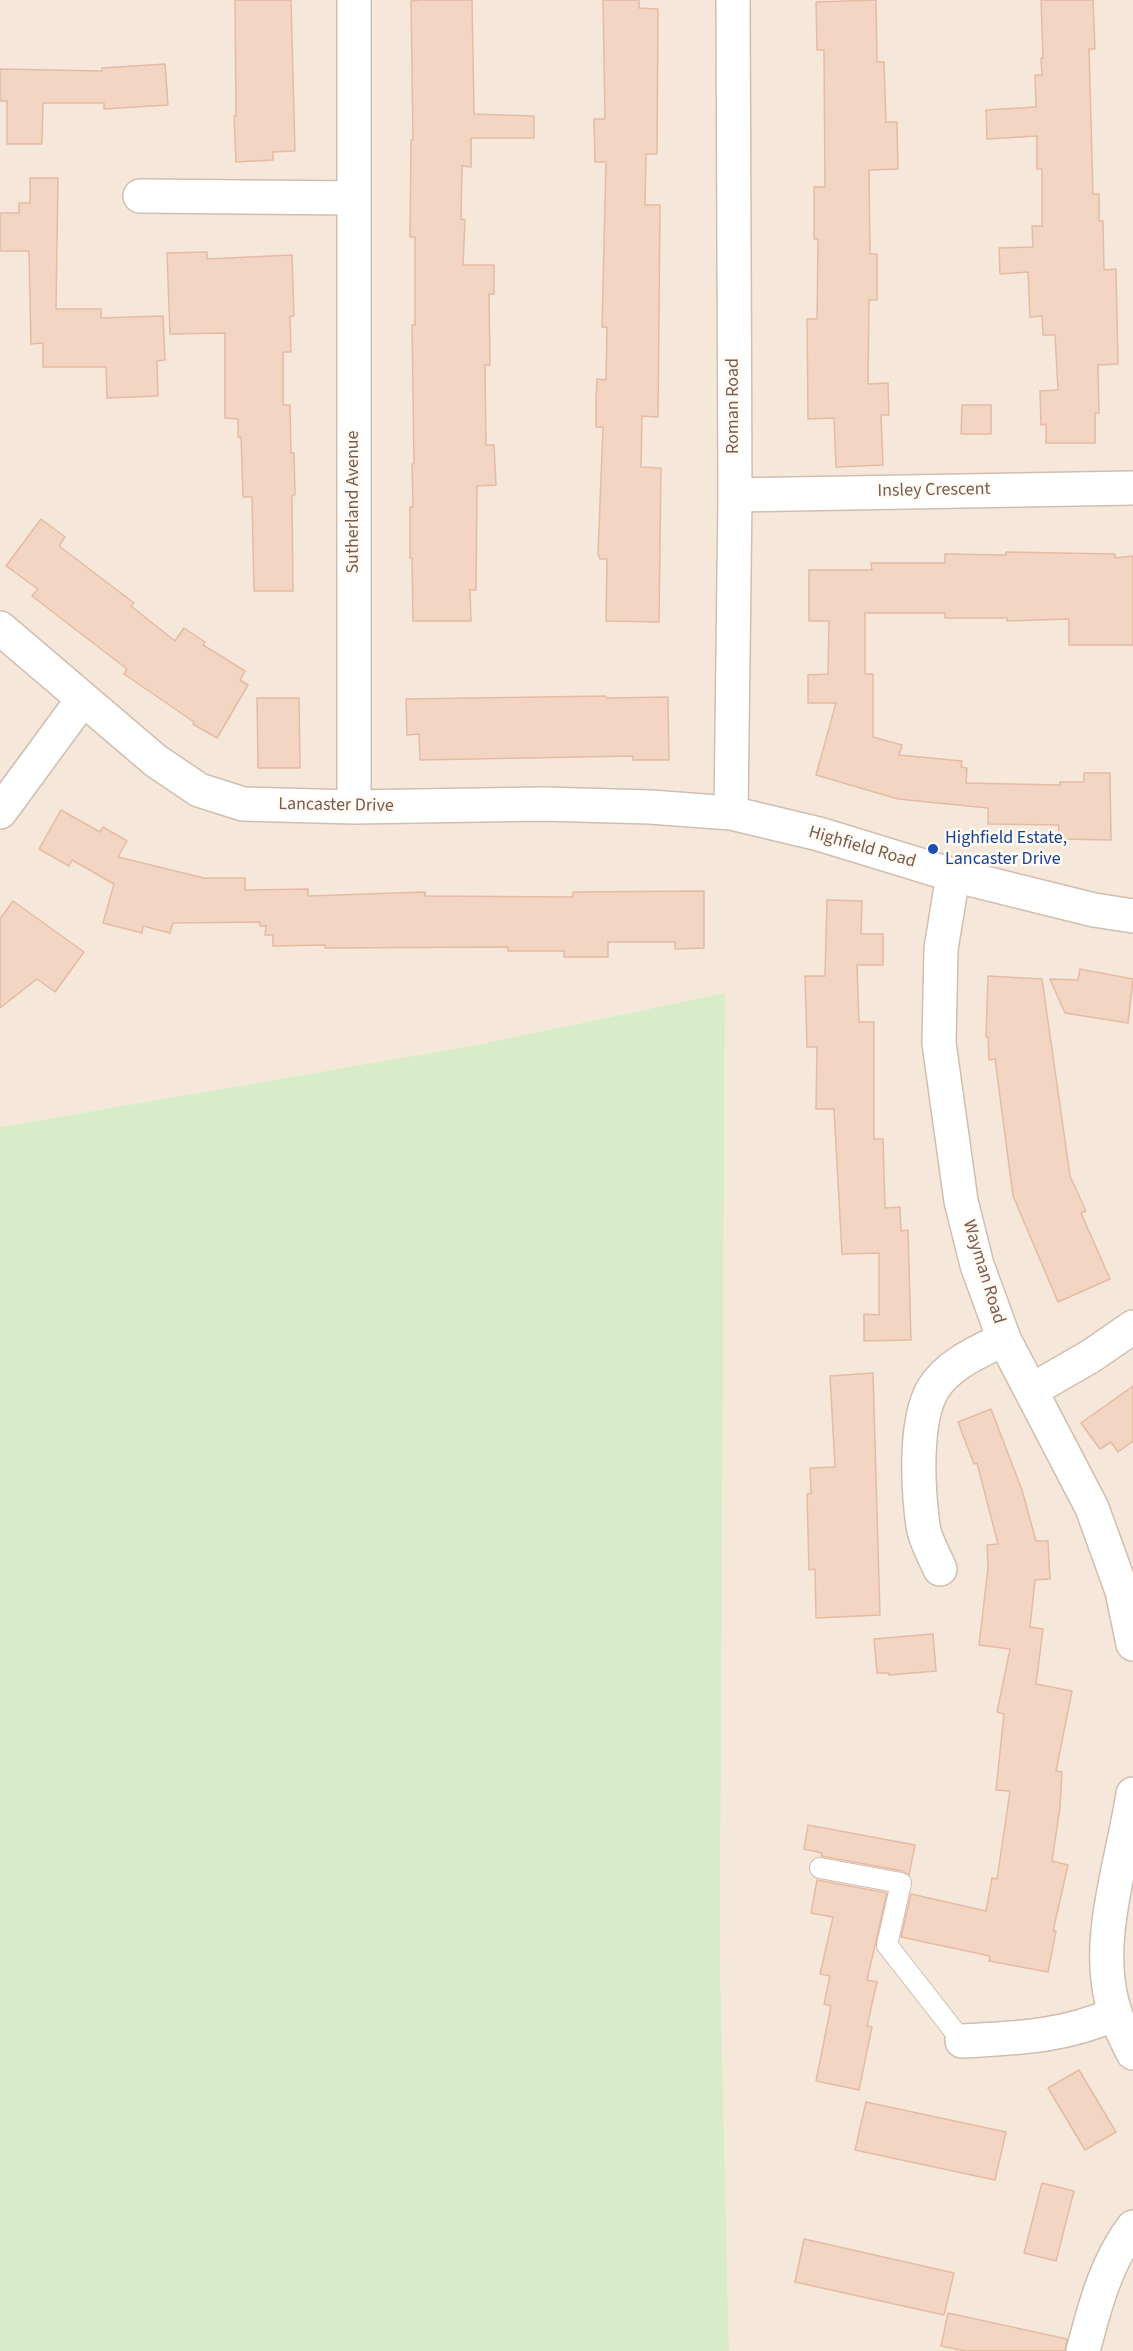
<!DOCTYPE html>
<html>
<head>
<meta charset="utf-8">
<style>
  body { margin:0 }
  canvas { display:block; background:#fdf6ec }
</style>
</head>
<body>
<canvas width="1133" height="2351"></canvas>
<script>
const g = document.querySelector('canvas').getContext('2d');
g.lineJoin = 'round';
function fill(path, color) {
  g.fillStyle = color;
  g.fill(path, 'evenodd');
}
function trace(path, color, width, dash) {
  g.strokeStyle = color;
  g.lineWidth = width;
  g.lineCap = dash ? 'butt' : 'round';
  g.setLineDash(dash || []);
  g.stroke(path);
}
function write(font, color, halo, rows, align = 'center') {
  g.font = font + ' "Source Sans 3",sans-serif';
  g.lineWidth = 5;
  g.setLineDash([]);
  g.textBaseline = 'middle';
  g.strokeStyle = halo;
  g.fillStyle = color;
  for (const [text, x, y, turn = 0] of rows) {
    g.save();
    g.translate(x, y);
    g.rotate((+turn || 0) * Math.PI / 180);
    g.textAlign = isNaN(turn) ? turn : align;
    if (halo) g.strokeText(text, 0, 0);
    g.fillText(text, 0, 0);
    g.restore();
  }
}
const residential = new Path2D(`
  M 0,0 L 1133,0 L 1133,2351 L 729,2351 L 720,1958 L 725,993 L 476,1045 L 0,1127 Z`);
const green = new Path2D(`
  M 725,993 L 720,1958 L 729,2351 L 0,2351 L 0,1127 L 476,1045 Z`);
const building = new Path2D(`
  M 235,0 L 291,0 L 295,151 L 273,152 L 273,160 L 236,162 L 234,116 L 236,116 Z
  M 422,0 L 472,0 L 474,114 L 534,116 L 534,138 L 471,138 L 471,167 L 462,166 L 461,219 L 465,220 L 463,265 L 494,265 L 494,294 L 489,294 L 490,365 L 485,365 L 486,445 L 494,445 L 496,485 L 477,486 L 476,590 L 470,590 L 471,621 L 413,621 L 412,558 L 410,558 L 410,507 L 413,507 L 412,464 L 414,464 L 412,325 L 415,325 L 415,237 L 410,237 L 411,140 L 413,140 L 411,1 Z
  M 603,0 L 639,0 L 639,8 L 658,9 L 657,154 L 646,154 L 645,205 L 660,205 L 658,417 L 642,416 L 641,467 L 661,468 L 659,622 L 606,621 L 607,559 L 600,559 L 598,554 L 603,427 L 596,427 L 596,400 L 597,379 L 606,380 L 607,327 L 602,327 L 606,162 L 595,162 L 594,119 L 605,119 Z
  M 876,0 L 877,62 L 884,62 L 886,122 L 897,122 L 898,169 L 869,170 L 870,254 L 877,254 L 877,300 L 869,300 L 868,384 L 888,383 L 889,415 L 881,415 L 883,465 L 836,467 L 834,418 L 808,419 L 807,319 L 817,319 L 818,239 L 814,239 L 814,187 L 825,187 L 824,50 L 817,50 L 816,2 Z
  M 1041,0 L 1093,0 L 1095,49 L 1089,49 L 1093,194 L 1099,194 L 1099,221 L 1103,221 L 1104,270 L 1116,269 L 1118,364 L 1098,365 L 1099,413 L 1095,413 L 1095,443 L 1046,443 L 1046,424 L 1041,425 L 1040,391 L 1058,390 L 1055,335 L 1043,335 L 1042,316 L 1030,317 L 1028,272 L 1000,274 L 999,248 L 1033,247 L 1032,226 L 1042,226 L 1042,169 L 1037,169 L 1037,136 L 987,139 L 986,110 L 1036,107 L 1035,75 L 1042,75 L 1041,58 L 1043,58 Z
  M 165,64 L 168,105 L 104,109 L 104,103 L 43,103 L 42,144 L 7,144 L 7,101 L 0,101 L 0,69 L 102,71 L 102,68 Z
  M 30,178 L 58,178 L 56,309 L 101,309 L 101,318 L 163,316 L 165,360 L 157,361 L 158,396 L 107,398 L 106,367 L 43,367 L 43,343 L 31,344 L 29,251 L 0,251 L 0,213 L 19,213 L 19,203 L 30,203 Z
  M 207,252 L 207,259 L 292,255 L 294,316 L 290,316 L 291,352 L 283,352 L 283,405 L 290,405 L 291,453 L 294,453 L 295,495 L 292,495 L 293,591 L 254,591 L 252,497 L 243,497 L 241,437 L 238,437 L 238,419 L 225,418 L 225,333 L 170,334 L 167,253 Z
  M 962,405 L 991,405 L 991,434 L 961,434 Z
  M 41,519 L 65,537 L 59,546 L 134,603 L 131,606 L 175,641 L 184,628 L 205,642 L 203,645 L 245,671 L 240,680 L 248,685 L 217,738 L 193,724 L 194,722 L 124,674 L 127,669 L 32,596 L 38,589 L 6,566 Z
  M 1006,552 L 1115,554 L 1115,558 L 1133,556 L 1133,645 L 1069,645 L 1069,619 L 1007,621 L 1007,618 L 945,618 L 945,613 L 865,613 L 865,674 L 873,674 L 873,737 L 902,745 L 899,755 L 962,761 L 961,767 L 967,768 L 966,783 L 1060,785 L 1060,782 L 1084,782 L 1084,773 L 1110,773 L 1111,840 L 1058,839 L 1059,825 L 988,824 L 988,808 L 898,799 L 816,775 L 836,703 L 808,703 L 808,675 L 828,674 L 829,621 L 809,621 L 809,570 L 872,570 L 871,563 L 945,563 L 945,554 L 1006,555 Z
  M 606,696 L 607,698 L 668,697 L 669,760 L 633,760 L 633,756 L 420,760 L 419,734 L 407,735 L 406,699 Z
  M 257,698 L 299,698 L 300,768 L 258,768 Z
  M 61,810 L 100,832 L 103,827 L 127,841 L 118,857 L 204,878 L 245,878 L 245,890 L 308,889 L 308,896 L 425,892 L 425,896 L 573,897 L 573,892 L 704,891 L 704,948 L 675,949 L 675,942 L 608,942 L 608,957 L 564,957 L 564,951 L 508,951 L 508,947 L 325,948 L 325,945 L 273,946 L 273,935 L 265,935 L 266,926 L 260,926 L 260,922 L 173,923 L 170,933 L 143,926 L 142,933 L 103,923 L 114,884 L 72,860 L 69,866 L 39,849 Z
  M 827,900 L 862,901 L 861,934 L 883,934 L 883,965 L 857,965 L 859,1022 L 874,1022 L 874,1139 L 883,1139 L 885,1208 L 900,1207 L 901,1231 L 908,1230 L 911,1340 L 864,1341 L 864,1314 L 879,1315 L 879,1253 L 842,1254 L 834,1109 L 816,1109 L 817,1047 L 807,1047 L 805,976 L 825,976 Z
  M 13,901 L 84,952 L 55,992 L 37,979 L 0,1008 L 0,919 Z
  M 1080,969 L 1133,979 L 1128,1023 L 1065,1013 L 1050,979 L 1078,980 Z
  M 988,976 L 1042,979 L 1070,1176 L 1086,1211 L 1081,1213 L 1110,1279 L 1058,1302 L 1013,1196 L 995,1059 L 989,1060 L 988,1037 L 986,1037 Z
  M 873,1373 L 880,1615 L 816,1618 L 815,1569 L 809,1570 L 807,1494 L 811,1493 L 810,1468 L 835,1467 L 830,1376 Z
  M 1133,1386 L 1133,1441 L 1118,1452 L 1111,1442 L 1100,1449 L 1081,1423 Z
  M 991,1409 L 1022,1490 L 1036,1541 L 1048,1541 L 1050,1579 L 1035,1580 L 1030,1627 L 1043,1629 L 1036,1684 L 1072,1691 L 1056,1771 L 1062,1772 L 1060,1807 L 1052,1861 L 1068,1865 L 1053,1931 L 1056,1931 L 1048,1972 L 989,1961 L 990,1956 L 901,1937 L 911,1894 L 986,1911 L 992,1878 L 997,1879 L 1010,1791 L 996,1790 L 1004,1714 L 997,1712 L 1010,1649 L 979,1645 L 988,1568 L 987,1545 L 998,1544 L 977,1463 L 974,1464 L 958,1422 Z
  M 933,1634 L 936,1671 L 889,1675 L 889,1673 L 877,1673 L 874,1639 Z
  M 808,1825 L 915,1845 L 909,1875 L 903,1871 L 821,1856 L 822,1853 L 804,1849 Z
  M 817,1880 L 887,1893 L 867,1980 L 877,1982 L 867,2026 L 872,2027 L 859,2090 L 816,2081 L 831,2006 L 824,2004 L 830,1976 L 820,1974 L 833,1917 L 811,1913 Z
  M 1079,2070 L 1116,2132 L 1085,2150 L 1048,2088 Z
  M 866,2102 L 1006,2132 L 995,2180 L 855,2150 Z
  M 1042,2183 L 1074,2191 L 1056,2261 L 1024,2253 Z
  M 804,2239 L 954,2273 L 944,2315 L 795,2282 Z
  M 948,2313 L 1067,2339 L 1065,2351 L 966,2351 L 941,2346 Z`);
const lane = new Path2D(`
  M 820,1868 L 901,1883 L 887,1945 L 962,2041`);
const street = new Path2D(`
  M 354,0 L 354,807
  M 140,196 L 353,198
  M 735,495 L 1133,488
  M 0,628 L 156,761 L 199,790 L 243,804 L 354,807 L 543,804 L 650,807 L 731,813 L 819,834 L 953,875 L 1094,910 L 1133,916
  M 0,812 L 83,699
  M 731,813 L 735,495 L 733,0
  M 953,875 L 941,949 L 939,1043 L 961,1201 L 977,1265 L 1004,1339 L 1092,1508 L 1122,1591 L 1133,1644
  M 1032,1390 L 1091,1356 L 1133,1327
  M 940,1569 C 934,1555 925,1540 923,1526 C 918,1489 914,1421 933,1389 C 948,1364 980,1351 1004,1339
  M 1133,1794 C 1123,1862 1091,1948 1116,2015 C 1120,2028 1127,2041 1133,2053
  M 962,2041 C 1017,2038 1063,2037 1115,2014
  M 1083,2351 C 1094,2309 1106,2262 1133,2227`);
const markers = [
  [933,849,6,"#1a4fb4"]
];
const streetNames = [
  ["Roman Road",734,406,-90],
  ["Insley Crescent",934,491,-1],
  ["Sutherland Avenue",354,502,-90],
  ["Lancaster Drive",336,806,1],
  ["Highfield Road",862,848,16],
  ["Wayman Road",983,1272,73]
];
const transitNames = [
  ["Highfield Estate,",945,839],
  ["Lancaster Drive",945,860]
];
fill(residential, '#f5e8da');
fill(green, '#d8ecc9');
fill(building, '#f3d5c3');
trace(building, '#e6bba3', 1.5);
trace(lane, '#d1beb0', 22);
trace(street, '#d1beb0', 36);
trace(lane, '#fff', 20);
trace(street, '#fff', 33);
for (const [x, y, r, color] of markers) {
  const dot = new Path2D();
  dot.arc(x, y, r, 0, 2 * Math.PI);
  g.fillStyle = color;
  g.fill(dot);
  trace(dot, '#fffaf3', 2);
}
write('18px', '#7a5c4d', '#fffaf3', streetNames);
write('18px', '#164399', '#fffaf3', transitNames, 'left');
</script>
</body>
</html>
